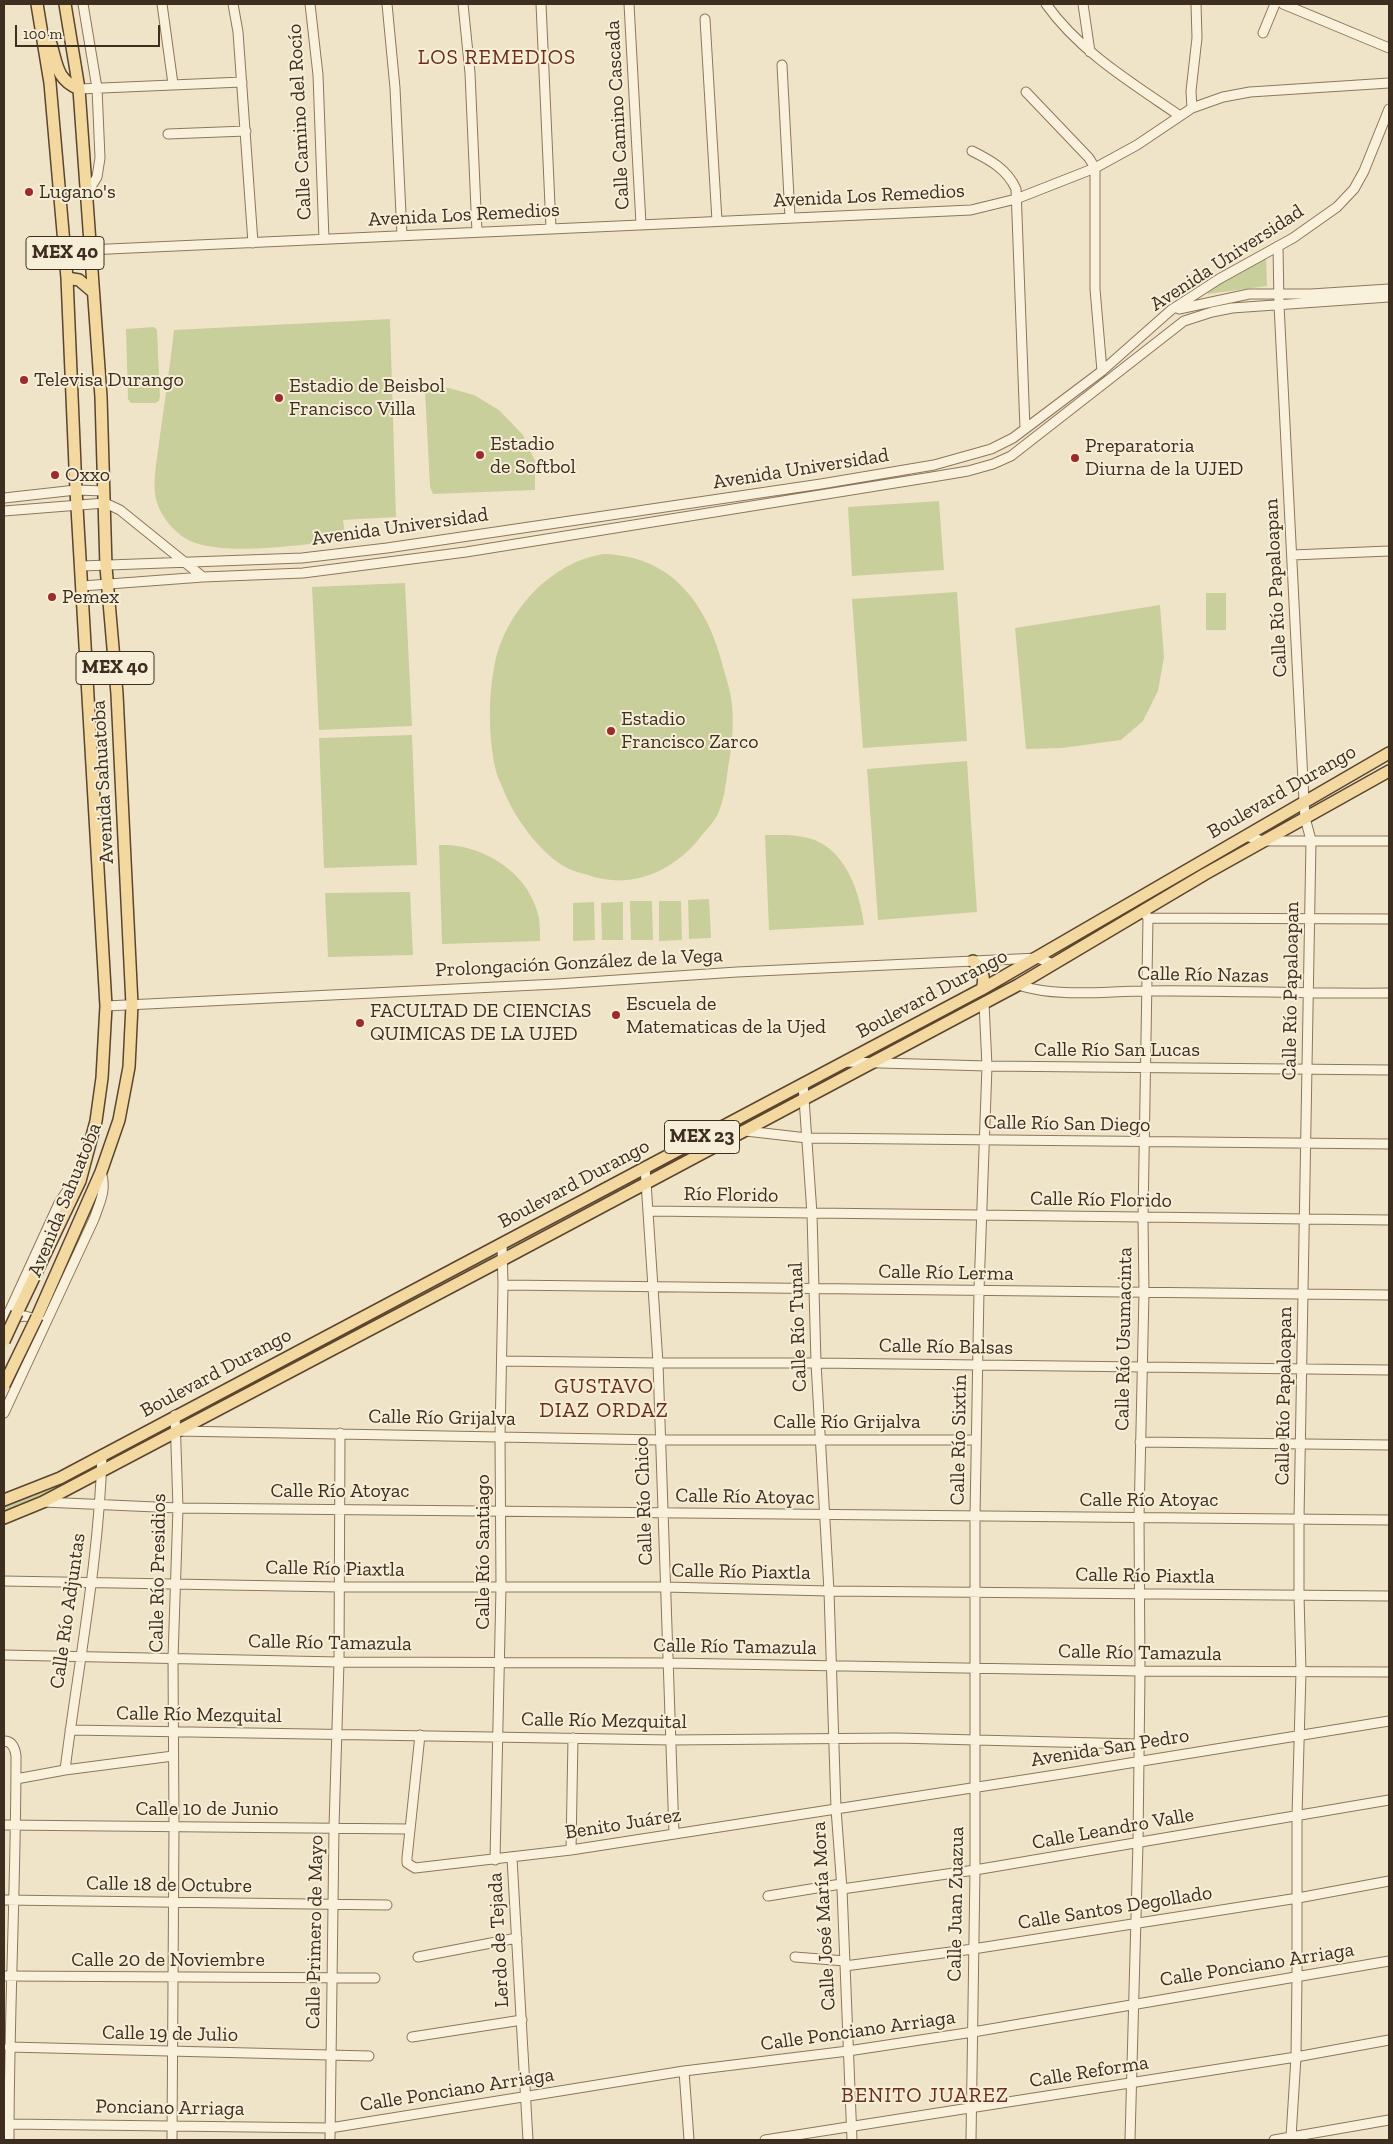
<!DOCTYPE html>
<html>
<head>
<meta charset="utf-8">
<style>
  body { margin:0 }
  #map { position:relative; width:1393px; height:2144px; overflow:hidden; background:#f0e4c8; font-family:"Zilla Slab",serif }
  canvas { display:block }
  .frame { position:absolute; inset:0; border:5px solid #3d2e20; pointer-events:none }
  .scale { position:absolute; left:15px; top:25px; width:145px; height:22px; box-sizing:border-box; border:2px solid #3d2e20; border-top:0; padding-left:6px; font-size:15px; line-height:18px; white-space:nowrap; color:#3d2e20; -webkit-text-stroke:4px #f7eed8; paint-order:stroke }
</style>
</head>
<body>
<div id="map">
<canvas width="1393" height="2144"></canvas>
<div class="frame"></div>
<div class="scale">100 m</div>
</div>
<script>
const g = document.querySelector('canvas').getContext('2d');
g.lineJoin = 'round';
function fill(path, color) {
  g.fillStyle = color;
  g.fill(path, 'evenodd');
}
function trace(path, color, width, dash) {
  g.strokeStyle = color;
  g.lineWidth = width;
  g.lineCap = dash ? 'butt' : 'round';
  g.setLineDash(dash || []);
  g.stroke(path);
}
function write(font, color, halo, rows, align = 'center') {
  g.font = font + ' "Zilla Slab",serif';
  g.lineWidth = 4;
  g.setLineDash([]);
  g.textBaseline = 'middle';
  g.strokeStyle = halo;
  g.fillStyle = color;
  for (const [text, x, y, turn = 0] of rows) {
    g.save();
    g.translate(x, y);
    g.rotate((+turn || 0) * Math.PI / 180);
    g.textAlign = isNaN(turn) ? turn : align;
    if (halo) g.strokeText(text, 0, 0);
    g.fillText(text, 0, 0);
    g.restore();
  }
}
const green = new Path2D(`
  M 1264,256 L 1266,257 L 1267,286 L 1208,294 L 1207,292 Z
  M 390,319 L 396,517 L 343,520 L 346,540 C 305,544 237,555 199,544 C 179,539 161,519 156,499 C 152,481 158,454 160,435 C 165,400 170,365 174,330 Z
  M 154,327 L 157,330 L 160,396 L 159,401 L 155,403 L 131,403 L 128,399 L 126,329 Z
  M 449,388 L 474,395 L 499,410 L 523,435 L 535,461 L 535,490 L 433,494 L 430,487 L 425,390 Z
  M 939,501 L 944,570 L 852,576 L 848,507 Z
  M 604,554 C 676,556 710,609 725,674 C 728,684 731,694 732,705 C 734,725 732,747 728,768 C 726,783 724,802 717,816 C 713,823 707,829 703,834 C 676,870 633,891 588,875 C 581,873 573,871 567,868 C 542,855 517,821 506,796 C 503,788 498,779 496,771 C 488,738 488,695 495,663 C 506,611 551,562 604,554 Z
  M 405,583 L 412,726 L 319,730 L 312,587 Z
  M 957,592 L 967,741 L 863,748 L 852,599 Z
  M 1206,593 L 1226,593 L 1226,630 L 1206,630 Z
  M 1160,605 L 1164,657 L 1158,691 L 1143,721 L 1121,740 L 1062,748 L 1026,749 L 1015,628 Z
  M 412,735 L 417,865 L 324,868 L 319,738 Z
  M 967,761 L 977,912 L 878,920 L 867,769 Z
  M 765,835 C 779,835 794,834 808,838 C 845,847 860,892 864,925 L 769,930 Z
  M 439,845 C 483,843 530,873 539,918 C 540,926 540,934 540,941 L 442,944 Z
  M 410,892 L 413,955 L 328,957 L 325,893 Z
  M 709,899 L 711,938 L 689,939 L 688,900 Z
  M 630,901 L 652,901 L 653,940 L 631,940 Z
  M 659,901 L 681,901 L 682,940 L 659,941 Z
  M 594,902 L 595,940 L 573,941 L 573,903 Z
  M 623,902 L 623,940 L 602,940 L 601,903 Z
  M 493,1256 L 495,1258 L 184,1422 L 184,1420 L 237,1390 Z
  M 88,1468 L 91,1468 L 92,1472 L 4,1513 L 4,1506 Z`);
const minor = new Path2D(`
  M 83,4 L 97,88 L 100,158 L 97,177 L 86,195
  M 162,4 L 173,84
  M 233,4 L 238,32 L 253,243
  M 310,4 L 318,75 L 324,239
  M 387,4 L 395,88 L 402,235
  M 463,4 L 470,73 L 477,232
  M 541,4 L 551,228
  M 629,4 L 641,224
  M 1046,4 C 1080,52 1132,83 1180,116
  M 1083,4 L 1090,52
  M 1283,4 L 1389,48
  M 705,19 L 717,221
  M 1263,33 L 1275,4
  M 782,65 L 790,217
  M 79,89 L 242,82
  M 1026,92 L 1089,158 L 1095,168 L 1095,289 L 1102,371
  M 1192,108 L 1191,91 L 1197,38 L 1196,4
  M 168,134 L 246,131
  M 972,151 C 990,160 1007,169 1016,189 L 1025,429
  M 1278,246 L 1279,305 L 1304,801 L 1305,818 L 1311,840 L 1299,1518 L 1299,1595 L 1301,1672 L 1297,1816 L 1297,1977 L 1296,2057 L 1291,2137
  M 65,251 L 971,210 L 1016,199 L 1095,168 L 1137,145 L 1192,108 L 1223,97 L 1250,92 L 1389,83
  M 1179,309 L 1249,294 L 1311,294 L 1389,289
  M 4,498 L 76,490 L 104,491
  M 4,511 L 105,503 L 120,510 L 203,577
  M 1292,555 L 1389,551
  M 81,566 L 302,558 L 387,548 L 821,484 L 934,465 L 991,449 L 1013,438 L 1102,371 L 1171,310 L 1219,279 L 1293,238 L 1337,207 L 1354,189 L 1364,171 L 1389,109
  M 82,586 L 203,577 L 303,573 L 466,552 L 932,477 L 968,471 L 993,464 L 1011,456 L 1184,321 L 1212,312 L 1232,308 L 1389,297
  M 1245,836 L 1264,841 L 1389,841
  M 1146,915 L 1148,918 L 1389,919
  M 1018,985 C 1059,998 1104,991 1146,991 C 1227,990 1308,994 1389,993
  M 106,1006 L 557,984 L 737,972 L 1038,958 L 1053,964
  M 845,1062 L 987,1066 L 1389,1070
  M 803,1084 L 812,1214 L 816,1363 L 829,1591 L 836,1809 L 842,1889 L 852,2140
  M 746,1131 L 807,1138 L 1389,1144
  M 645,1167 L 658,1363 L 674,1834
  M 649,1211 L 1389,1220
  M 503,1285 L 1389,1295
  M 11,1318 L 25,1316 L 42,1321
  M 4,1323 L 59,1203 L 67,1191 L 80,1181
  M 502,1361 L 658,1363 L 816,1363 L 1389,1370
  M 4,1413 L 94,1219 C 100,1202 107,1189 101,1172
  M 177,1431 L 660,1440 L 976,1440
  M 1140,1442 L 1389,1445
  M 43,1502 L 178,1508 L 1389,1520
  M 4,1581 L 340,1587 L 664,1587 L 829,1591 L 1389,1596
  M 4,1655 L 339,1662 L 667,1663 L 1140,1671 L 1389,1672
  M 70,1730 L 671,1740 L 896,1738 L 1138,1744
  M 420,1735 L 407,1858 L 407,1863 L 415,1868 L 571,1850 L 1062,1774 L 1389,1721
  M 4,1741 C 12,1741 15,1748 16,1756 C 16,1884 9,2012 9,2140
  M 65,1770 C 78,1666 99,1561 102,1455
  M 16,1779 L 65,1770 L 173,1756
  M 4,1825 L 409,1829
  M 571,1850 L 573,1738
  M 512,1858 L 528,2140
  M 495,1860 L 501,1587 L 500,1437 L 503,1285 L 502,1245
  M 842,1889 L 975,1870 L 1389,1800
  M 768,1896 L 841,1884
  M 4,1900 L 387,1905
  M 418,1957 L 517,1938
  M 795,1957 L 845,1961
  M 845,1966 L 973,1949 L 1298,1898 L 1389,1881
  M 4,1976 L 375,1978
  M 412,2037 L 522,2020
  M 9,2047 L 369,2056
  M 684,2071 L 689,2140
  M 9,2124 L 330,2128 L 684,2071 L 848,2051 L 973,2032 L 1389,1961
  M 172,2140 L 174,1826 L 173,1658 L 178,1508 L 175,1415
  M 330,2140 L 334,1827 L 339,1662 L 340,1433
  M 765,2140 L 1296,2057 L 1389,2040
  M 971,2140 L 975,1870 L 975,1516 L 979,1290 L 987,1066 L 984,1003
  M 1130,2140 L 1138,1843 L 1140,1671 L 1139,1518 L 1144,1293 L 1143,1218 L 1148,918
  M 1274,2140 L 1389,2120`);
const major = new Path2D(`
  M 51,44 C 57,65 57,80 79,89
  M 67,278 L 79,280 L 92,291
  M 973,961 C 982,970 986,977 982,989
  M 17,1313 L 80,1181 L 96,1121 L 102,1078 L 106,1006 L 76,490 L 67,278 L 50,83 L 37,4
  M 37,1317 L 101,1172 L 119,1120 L 129,1067 L 132,1005 L 117,694 L 106,567 L 101,397 L 79,89 L 65,4
  M 4,1500 L 60,1478 L 982,989 L 1389,753
  M 4,1518 L 43,1502 L 502,1260 L 1018,985 L 1205,874 L 1389,771`);
const majorBridge = new Path2D(`
  M 4,1341 L 17,1313
  M 4,1385 L 37,1317`);
const markers = [
  [29,192,5,"#9e2a2b"],
  [24,380,5,"#9e2a2b"],
  [279,398,5,"#9e2a2b"],
  [480,455,5,"#9e2a2b"],
  [1075,458,5,"#9e2a2b"],
  [55,475,5,"#9e2a2b"],
  [52,597,5,"#9e2a2b"],
  [611,731,5,"#9e2a2b"],
  [616,1015,5,"#9e2a2b"],
  [360,1023,5,"#9e2a2b"]
];
const shields = [
  [65,253,78],
  [115,668,78],
  [702,1137,75]
];
const shieldNames = [
  ["MEX 40",65,253],
  ["MEX 40",115,668],
  ["MEX 23",702,1137]
];
const streetNames = [
  ["Calle Camino Cascada",618,115,-93],
  ["Calle Camino del Rocío",300,122,-93],
  ["Avenida Los Remedios",869,196,-3],
  ["Avenida Los Remedios",464,215,-3],
  ["Avenida Universidad",1227,258,-33],
  ["Avenida Universidad",801,469,-9],
  ["Avenida Universidad",400,527,-8],
  ["Calle Río Papaloapan",1276,588,-93],
  ["Avenida Sahuatoba",103,782,-93],
  ["Boulevard Durango",1282,792,-30],
  ["Prolongación González de la Vega",579,963,-3],
  ["Calle Río Nazas",1203,975,1],
  ["Calle Río Papaloapan",1291,991,-89],
  ["Boulevard Durango",932,994,-28],
  ["Calle Río San Lucas",1117,1050],
  ["Calle Río San Diego",1067,1124,1],
  ["Boulevard Durango",574,1184,-28],
  ["Río Florido",731,1195,1],
  ["Avenida Sahuatoba",65,1200,-68],
  ["Calle Río Florido",1101,1200,1],
  ["Calle Río Lerma",946,1273,1],
  ["Calle Río Tunal",798,1327,-92],
  ["Calle Río Usumacinta",1124,1339,-89],
  ["Calle Río Balsas",946,1347,1],
  ["Boulevard Durango",216,1373,-28],
  ["Calle Río Papaloapan",1284,1396,-89],
  ["Calle Río Grijalva",442,1418,1],
  ["Calle Río Grijalva",847,1422],
  ["Calle Río Sixtín",959,1440,-89],
  ["Calle Río Atoyac",340,1491],
  ["Calle Río Atoyac",745,1497,1],
  ["Calle Río Atoyac",1149,1500],
  ["Calle Río Chico",644,1501,-92],
  ["Calle Río Santiago",483,1552,-90],
  ["Calle Río Piaxtla",335,1569,1],
  ["Calle Río Piaxtla",741,1572,1],
  ["Calle Río Presidios",158,1573,-89],
  ["Calle Río Piaxtla",1145,1576,1],
  ["Calle Río Adjuntas",68,1611,-82],
  ["Calle Río Tamazula",330,1643,1],
  ["Calle Río Tamazula",735,1647,1],
  ["Calle Río Tamazula",1140,1653,1],
  ["Calle Río Mezquital",199,1715,1],
  ["Calle Río Mezquital",604,1721,1],
  ["Avenida San Pedro",1110,1748,-9],
  ["Calle 10 de Junio",207,1809],
  ["Benito Juárez",623,1824,-9],
  ["Calle Leandro Valle",1113,1829,-10],
  ["Calle 18 de Octubre",169,1885,1],
  ["Calle Juan Zuazua",956,1904,-89],
  ["Calle Santos Degollado",1115,1908,-9],
  ["Calle José María Mora",824,1916,-93],
  ["Calle Primero de Mayo",315,1932,-89],
  ["Lerdo de Tejada",499,1940,-93],
  ["Calle 20 de Noviembre",168,1960],
  ["Calle Ponciano Arriaga",1257,1965,-9],
  ["Calle Ponciano Arriaga",858,2031,-8],
  ["Calle 19 de Julio",170,2034,1],
  ["Calle Reforma",1089,2072,-9],
  ["Calle Ponciano Arriaga",457,2090,-9],
  ["Ponciano Arriaga",170,2108,1]
];
const poiNames = [
  ["Lugano's",39,192],
  ["Televisa Durango",34,380],
  ["Estadio de Beisbol",289,386],
  ["Francisco Villa",289,409],
  ["Estadio",490,444],
  ["de Softbol",490,467],
  ["Preparatoria",1085,446],
  ["Diurna de la UJED",1085,469],
  ["Oxxo",65,475],
  ["Pemex",62,597],
  ["Estadio",621,719],
  ["Francisco Zarco",621,742],
  ["Escuela de",626,1004],
  ["Matematicas de la Ujed",626,1027],
  ["FACULTAD DE CIENCIAS",370,1011],
  ["QUIMICAS DE LA UJED",370,1034]
];
const neighbourhoodNames = [
  ["LOS REMEDIOS",497,58],
  ["GUSTAVO",604,1387],
  ["DIAZ ORDAZ",604,1411],
  ["BENITO JUAREZ",925,2096]
];
fill(green, '#c9cf9b');
trace(minor, '#8d765c', 11);
trace(major, '#5b4430', 14);
trace(minor, '#faf1dc', 9);
trace(major, '#f3d9a0', 11);
trace(majorBridge, '#5b4430', 14, []);
trace(majorBridge, '#f3d9a0', 11);
for (const [x, y, r, color] of markers) {
  const dot = new Path2D();
  dot.arc(x, y, r, 0, 2 * Math.PI);
  g.fillStyle = color;
  g.fill(dot);
  trace(dot, '#f7eed8', 2);
}
for (const [x, y, w] of shields) {
  const box = new Path2D();
  box.roundRect(x - w / 2, y - 16.5, w, 33, 4);
  g.fillStyle = '#f7eed8';
  g.fill(box);
  trace(box, '#3d2e20', 1);
}
write('bold 19px', '#3d2e20', null, shieldNames);
write('20px', '#3d2e20', '#f7eed8', streetNames);
write('20px', '#3d2e20', '#f7eed8', poiNames, 'left');
g.letterSpacing = '1px';
write('21px', '#6b2e1e', '#f7eed8', neighbourhoodNames);
g.letterSpacing = '0px';
</script>
</body>
</html>
